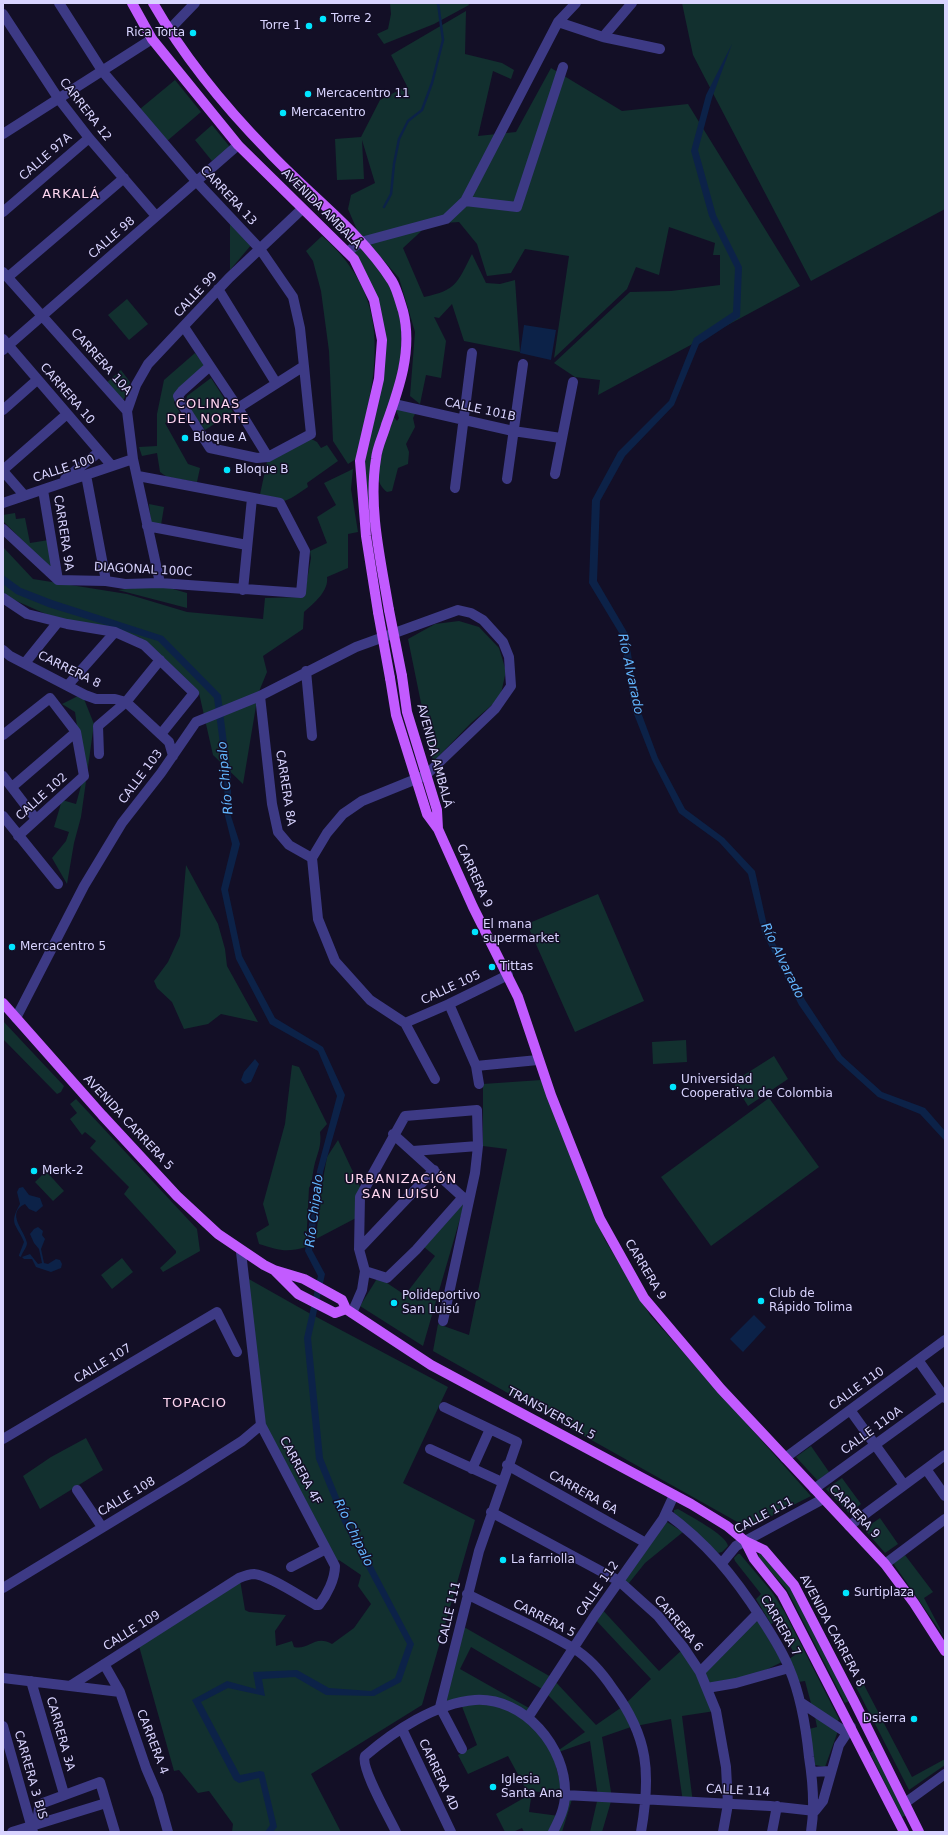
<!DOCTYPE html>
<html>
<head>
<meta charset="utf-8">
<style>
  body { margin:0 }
  #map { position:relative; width:948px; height:1835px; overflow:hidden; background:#130f26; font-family:"DejaVu Sans",sans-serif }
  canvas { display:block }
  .frame { position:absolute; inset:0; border:4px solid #d9d4ff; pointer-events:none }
</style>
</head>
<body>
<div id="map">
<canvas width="948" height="1835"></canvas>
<div class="frame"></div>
</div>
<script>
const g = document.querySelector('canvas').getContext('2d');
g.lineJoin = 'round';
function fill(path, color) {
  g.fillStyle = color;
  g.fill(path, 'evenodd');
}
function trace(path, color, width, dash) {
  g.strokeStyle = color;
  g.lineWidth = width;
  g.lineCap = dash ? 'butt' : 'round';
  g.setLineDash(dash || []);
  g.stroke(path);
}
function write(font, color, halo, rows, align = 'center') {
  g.font = font + ' "DejaVu Sans",sans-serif';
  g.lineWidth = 3;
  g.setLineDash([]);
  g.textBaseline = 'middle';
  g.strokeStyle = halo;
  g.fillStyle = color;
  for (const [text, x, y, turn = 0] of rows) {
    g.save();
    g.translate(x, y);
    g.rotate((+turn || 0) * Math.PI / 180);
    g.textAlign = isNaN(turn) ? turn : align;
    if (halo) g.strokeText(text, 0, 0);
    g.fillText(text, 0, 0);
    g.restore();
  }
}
const green = new Path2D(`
  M 390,3 L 468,3 L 469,5 L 434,24 L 384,44 L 377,34 L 388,29 L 391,14 Z
  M 682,3 L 945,3 L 945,209 L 811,281 L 693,55 Z
  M 466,11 L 465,54 L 502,63 L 514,70 L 511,79 L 493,71 L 478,136 L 516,132 L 551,68 L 622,111 L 688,104 L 800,286 L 598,395 L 600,380 L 575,377 L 554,363 L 630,292 L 671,291 L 720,285 L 720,255 L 713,255 L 715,243 L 669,227 L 659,275 L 636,267 L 627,289 L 554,358 L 569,256 L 525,249 L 511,273 L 487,276 L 477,244 L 459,222 L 429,224 L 403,248 L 424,297 C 457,290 457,283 472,254 L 486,283 L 500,284 L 515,280 L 520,352 L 464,341 L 452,304 L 439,318 L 434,317 L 446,341 L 441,378 L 426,375 L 420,404 L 410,396 L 415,332 L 399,278 L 357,230 L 348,209 L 351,195 L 375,183 L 362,140 L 364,179 L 337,180 L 335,139 L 361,137 L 380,100 L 407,86 L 391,55 Z
  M 175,80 L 201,112 L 167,141 L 140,109 Z
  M 212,125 L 230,147 L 212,161 L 195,140 Z
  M 230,222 L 252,244 L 230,270 Z
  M 322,236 C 397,301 376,375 356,459 L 348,464 L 333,441 L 329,351 L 321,291 L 313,261 L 306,251 Z
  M 360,247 C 412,297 408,349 387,413 L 391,413 L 397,421 L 399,418 L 396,410 L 398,407 L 408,407 L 415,414 L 413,418 L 415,427 L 406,444 L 409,452 L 408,464 L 398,468 L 392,491 L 387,492 C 375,483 376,468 382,455 L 376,448 L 372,459 L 373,526 L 370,528 L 367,526 L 363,461 L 381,382 L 384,340 L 376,300 L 352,254 L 355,248 Z
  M 127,299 L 148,324 L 129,340 L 108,315 Z
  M 195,353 L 204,365 L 176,395 L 174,403 L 181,414 L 165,423 L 188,464 L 200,468 L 197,482 L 167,477 L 160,472 L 157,453 L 142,456 L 139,447 L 157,446 L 157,414 L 164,380 Z
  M 121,370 L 130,382 L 124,399 L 120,399 L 106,383 Z
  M 211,378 L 233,412 L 205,430 L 186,404 L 187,396 Z
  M 306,436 L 317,442 L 321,448 L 327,445 L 338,461 L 307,483 L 308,487 C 286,502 286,504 259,499 L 268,457 Z
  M 353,469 L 351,489 L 358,532 L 348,534 L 348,568 L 327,577 C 329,591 314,603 304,612 L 303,629 L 263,656 L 267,672 L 258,694 L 243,784 L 213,755 L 199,693 L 139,637 L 57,619 L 3,595 L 3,547 L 33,579 L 127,594 L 187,612 L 263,619 L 265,598 L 304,597 L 311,558 L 310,551 L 327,543 L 317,517 L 336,505 L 324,483 Z
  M 149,504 L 164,507 L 161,525 L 151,523 Z
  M 15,513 L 16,519 L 25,518 L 30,543 L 49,540 L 55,573 L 3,521 L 3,515 Z
  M 159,585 L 187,593 L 187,608 L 118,590 Z
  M 459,621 L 479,627 L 499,648 L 506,671 L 500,698 L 471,723 L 433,762 L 408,639 L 435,624 Z
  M 82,694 L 94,724 L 81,817 L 74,843 L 67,884 L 52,858 L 66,841 L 69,832 L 54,827 L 62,800 L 76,804 L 84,775 L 75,712 L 62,704 Z
  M 186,865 L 218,924 L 225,949 L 227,966 L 258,1022 L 221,1014 L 208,1024 L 184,1029 L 172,1002 L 157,988 L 154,981 L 168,962 L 180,936 Z
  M 598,894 L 644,1001 L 575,1032 L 527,924 Z
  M 3,1021 L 64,1086 L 61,1092 L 57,1094 L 3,1039 Z
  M 686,1040 L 687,1062 L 653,1064 L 652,1042 Z
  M 774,1056 L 788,1079 L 748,1106 L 733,1082 Z
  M 292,1065 L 299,1067 L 327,1124 L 320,1132 C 322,1147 317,1153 314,1167 C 312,1175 313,1181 309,1188 L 306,1247 C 286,1253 278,1250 259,1244 L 256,1233 L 269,1225 L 263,1204 L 285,1124 Z
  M 541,1080 L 605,1240 L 650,1315 L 811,1496 L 748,1528 L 433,1351 L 438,1324 L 469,1335 L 507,1149 L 483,1146 L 483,1084 Z
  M 769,1098 L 819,1167 L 711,1246 L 661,1177 Z
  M 76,1099 L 197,1229 L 200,1251 L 163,1272 L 160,1268 L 176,1253 L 176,1251 L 124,1194 L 129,1187 L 90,1148 L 96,1141 L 85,1132 L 82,1135 L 70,1119 L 77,1113 L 70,1104 Z
  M 338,1140 L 361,1189 L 355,1206 L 356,1218 L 316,1239 L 320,1196 L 327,1157 Z
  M 46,1171 L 64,1191 L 53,1201 L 35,1182 Z
  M 466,1198 L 423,1346 L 360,1306 L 378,1277 L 405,1295 L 435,1256 L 424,1247 Z
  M 122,1258 L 133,1272 L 112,1289 L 101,1275 Z
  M 247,1278 L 309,1313 L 448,1387 L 403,1483 L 475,1520 L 422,1705 L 311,1774 L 341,1832 L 232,1832 L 233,1824 L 209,1791 L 198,1793 L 179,1770 L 174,1771 L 139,1646 L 240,1580 L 245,1610 L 249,1612 L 286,1615 L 275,1631 L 276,1646 L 292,1641 L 294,1647 C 308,1651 315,1634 332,1644 L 354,1628 L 371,1604 L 358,1586 L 361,1575 L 339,1560 L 334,1563 L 262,1429 Z
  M 86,1438 L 103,1470 L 40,1509 L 23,1476 L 51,1457 Z
  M 811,1446 L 829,1472 L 818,1481 L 796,1457 Z
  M 842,1478 L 861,1504 L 849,1513 L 826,1489 Z
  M 678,1509 C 688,1515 727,1535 728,1546 L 722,1552 L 718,1553 L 674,1513 L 674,1510 Z
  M 880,1518 L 898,1544 L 885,1553 L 864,1529 Z
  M 667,1522 L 683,1532 L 645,1563 L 625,1588 L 616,1581 Z
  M 762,1553 L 791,1587 L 849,1701 L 845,1703 L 787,1590 L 758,1557 L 759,1554 Z
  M 738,1554 L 740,1554 L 772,1592 L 784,1611 L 839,1719 L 837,1722 L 812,1707 L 805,1681 L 798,1682 L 789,1659 L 795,1655 L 777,1621 L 771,1624 L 756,1599 L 761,1594 L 735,1561 L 734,1558 Z
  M 905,1555 L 933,1592 L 924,1598 L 945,1638 L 893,1563 Z
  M 598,1605 L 659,1671 L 682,1650 L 697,1670 L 754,1614 L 782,1662 L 735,1685 L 708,1692 L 715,1711 L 682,1716 L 693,1803 L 683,1802 L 671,1719 L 631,1727 L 602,1737 L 612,1798 L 602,1832 L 590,1832 L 598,1797 L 590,1741 L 553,1754 L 563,1795 L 573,1796 L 562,1832 L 524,1832 L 522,1828 L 513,1832 L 505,1832 L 496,1814 L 529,1795 L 508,1756 L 468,1774 L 458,1755 L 477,1745 L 461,1704 L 436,1708 L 457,1623 L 551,1677 L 596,1725 L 622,1707 L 651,1679 L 592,1616 ZM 471,1647 L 542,1689 L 585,1732 L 553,1754 L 529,1708 L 460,1669 ZM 532,1791 L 563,1795 L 559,1816 L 529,1812 Z
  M 863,1683 L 912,1777 L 945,1759 L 945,1765 L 909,1790 L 856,1687 Z
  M 815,1717 L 838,1731 L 825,1767 L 815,1765 L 809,1729 L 817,1727 Z
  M 874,1750 L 907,1815 L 902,1817 L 870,1753 Z`);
const water = new Path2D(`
  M 732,44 L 712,98 L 698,150 L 716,215 L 742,267 L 740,317 L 699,344 L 674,405 L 625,456 L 600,501 L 597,581 L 628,634 L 639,707 L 658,758 L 685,809 L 724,838 L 755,871 L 768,930 L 805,1000 L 842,1056 L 882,1092 L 925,1108 L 945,1131 L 945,1141 L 920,1114 L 878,1097 L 837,1060 L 799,1005 L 762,932 L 748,874 L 719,842 L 679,813 L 652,760 L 632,709 L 621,636 L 589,583 L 592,500 L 618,452 L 669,401 L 694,338 L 733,312 L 735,268 L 709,216 L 691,151 L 706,95 Z
  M 524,325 L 556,330 L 551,360 L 520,353 Z
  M 3,575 L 21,588 L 52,600 L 163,636 L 221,695 L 231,776 L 231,816 L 240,844 L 228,890 L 242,956 L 275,1018 L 323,1047 L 345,1095 L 323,1172 L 312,1250 L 325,1274 L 311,1338 L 323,1458 L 347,1517 L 414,1644 L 401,1682 L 374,1696 L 326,1695 L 295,1677 L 262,1679 L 265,1696 L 228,1688 L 201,1702 L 240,1775 L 260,1771 L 264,1772 L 277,1827 L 273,1832 L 265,1832 L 270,1825 L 259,1778 L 239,1783 L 234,1780 L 192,1700 L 227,1681 L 256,1689 L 253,1672 L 297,1670 L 329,1688 L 371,1691 L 395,1678 L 407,1644 L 342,1522 L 316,1459 L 304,1338 L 318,1276 L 305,1251 L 317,1171 L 337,1096 L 318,1051 L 270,1024 L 236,959 L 221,889 L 232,844 L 225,816 L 224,775 L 214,698 L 158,641 L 48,607 L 16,594 L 3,584 Z
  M 255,1059 L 259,1064 L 251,1082 L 245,1084 L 241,1080 L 244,1072 Z
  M 23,1187 L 29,1195 L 40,1198 L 43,1206 L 36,1212 L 29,1209 L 25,1204 C 5,1213 25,1231 27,1243 C 27,1248 22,1252 21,1257 L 19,1256 L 19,1255 L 24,1242 C 17,1224 8,1225 20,1204 L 17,1192 L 19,1188 Z
  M 38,1227 L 43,1231 L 42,1235 L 45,1239 L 41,1249 L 44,1263 L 48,1264 L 56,1259 L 60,1260 L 62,1264 L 61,1268 L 51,1272 L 36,1267 L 32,1259 L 24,1259 L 22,1257 L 30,1254 L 38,1264 L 42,1263 L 39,1249 L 34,1243 L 30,1234 L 34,1229 Z
  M 754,1315 L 766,1327 L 743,1352 L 730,1339 Z`);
const stream = new Path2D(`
  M 384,207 L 391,194 L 394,164 L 399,139 L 408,121 L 422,110 L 432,83 L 443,40 L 438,3`);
const street = new Path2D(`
  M 59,3 L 103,72 L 196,181 L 260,249 L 293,297 L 300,328 L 311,434 L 268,457 L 257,458 L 210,448 L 180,401 L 178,396 L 182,391 L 210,366
  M 3,14 L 58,98 L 89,138 L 156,216
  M 558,22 L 603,37 L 660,49
  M 169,30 L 195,3
  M 603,37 L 632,3
  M 3,134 L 152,39
  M 465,201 L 558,22 L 576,3
  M 3,212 L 89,138
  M 347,252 L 361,242 L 446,219 L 465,201 L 517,207 L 563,67
  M 3,272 L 127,411 L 133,459 L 160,583
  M 8,277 L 124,178
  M 218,289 L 276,383
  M 184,327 L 238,408 L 268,457
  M 3,339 L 112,466
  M 3,350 L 238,145
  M 394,404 L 513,431 L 561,438
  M 238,408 L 304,366
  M 3,410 L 37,380
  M 127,411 L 136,385 L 148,364 L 229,278 L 302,209
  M 3,470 L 67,414
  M 3,471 L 24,495
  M 555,474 L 573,382
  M 86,475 L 106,581
  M 65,479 L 99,452
  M 507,479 L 523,364
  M 455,488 L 472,353
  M 43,490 L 58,580
  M 3,503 L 133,459
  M 147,526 L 247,545
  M 3,529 L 58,580 L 106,581 L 125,584 L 160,583 L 301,593 L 305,551 L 280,503 L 138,476
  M 243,590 L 252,498
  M 3,598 L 27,614 L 67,624 L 115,632 L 144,645 L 194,693 L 161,734
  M 3,650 L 10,656 L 85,695 L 96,699 L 115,699 L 126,702 L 169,742 L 173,756
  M 25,663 L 58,622
  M 306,671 L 312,736
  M 68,685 L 115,632
  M 260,696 L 272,804 L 278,832 L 289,845 L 312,858
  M 3,735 L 50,698 L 76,732 L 84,776 L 18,836
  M 99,754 L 98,726 L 126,702 L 160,660
  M 3,776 L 36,819
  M 12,787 L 76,732
  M 3,816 L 58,884
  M 312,858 L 318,919 L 335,961 L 370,1000 L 405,1023 L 435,1079
  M 449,1004 L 476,1066 L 479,1084
  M 16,1018 L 84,886 L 122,823 L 161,773 L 196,722 L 260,696 L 356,647 L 458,610 L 471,613 L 483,620 L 503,642 L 509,657 L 511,686 L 495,709 L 426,775 L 362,801 L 343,814 L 327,833 L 312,858
  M 405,1023 L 449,1004 L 508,975
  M 476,1066 L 538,1060
  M 393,1134 L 467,1201
  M 413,1151 L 478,1146
  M 359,1249 L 434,1170
  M 365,1271 L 387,1278 L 416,1250 L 463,1197
  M 352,1313 L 362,1290 L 365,1271 L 359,1249 L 360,1197 L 405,1116 L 477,1110 L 478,1146 L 475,1173 L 443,1321
  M 918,1360 L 945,1398
  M 850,1410 L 904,1485
  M 3,1439 L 217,1312 L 237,1352
  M 430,1449 L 502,1482
  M 785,1458 L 945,1340
  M 507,1465 L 646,1543
  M 472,1469 L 490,1429
  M 926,1469 L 945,1496
  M 814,1489 L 945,1394
  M 77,1490 L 102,1527
  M 491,1512 L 619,1581 L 658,1616 L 684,1648 L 700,1672 L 716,1711 L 726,1767 L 728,1804 L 723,1832
  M 666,1513 C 707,1543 734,1576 761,1618 C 771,1634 782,1650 789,1668 C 801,1696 806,1727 809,1757 C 813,1782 815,1807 811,1832
  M 849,1526 L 945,1455
  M 722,1563 L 736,1546 L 823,1499
  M 885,1564 L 945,1519
  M 291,1567 L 326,1549
  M 3,1588 L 184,1478 L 242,1441 L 261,1425
  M 467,1594 C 502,1612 540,1628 573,1648 C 588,1657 603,1674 613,1689 C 649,1737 651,1774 641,1832
  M 104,1664 L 120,1692 L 146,1768 L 158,1796 L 168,1832
  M 700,1672 L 758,1613
  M 3,1678 L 70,1686 L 239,1578 C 244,1576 249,1574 254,1574 C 269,1575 301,1597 316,1605 L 319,1605 C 327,1595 335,1579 335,1566 L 261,1425 L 241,1252
  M 31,1681 L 64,1794
  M 70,1686 L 120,1692
  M 707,1688 L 736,1683 L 789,1668
  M 800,1702 L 847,1733
  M 440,1707 L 479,1551 L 517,1442 L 444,1407
  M 440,1707 L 462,1749
  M 529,1716 L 595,1615 L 663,1519 L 674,1495
  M 3,1726 L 33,1832
  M 402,1729 L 451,1832
  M 811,1772 L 831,1771
  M 565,1795 L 770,1806 L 815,1811 L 823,1801 L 839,1745 L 851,1727
  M 905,1803 L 945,1774
  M 37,1824 L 39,1808 L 43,1803 L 100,1782 L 115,1832
  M 12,1832 L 106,1803
  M 396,1832 C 390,1819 360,1767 365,1756 C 394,1731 436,1703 475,1700 C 524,1697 567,1747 565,1795 C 565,1808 559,1820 553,1832
  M 772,1832 L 777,1806`);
const primary = new Path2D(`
  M 132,3 L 152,39 L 238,145 L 354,259 L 374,300 L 382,340 L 379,379 L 360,461 L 366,536 L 378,612
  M 153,3 C 184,57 224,106 268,151 C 308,194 360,231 392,281 C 397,289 400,302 403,311 C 413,350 399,389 386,425 C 383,436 377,447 376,459 C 368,508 381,561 389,610
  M 402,676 L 407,712 L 437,810 L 438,829
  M 390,678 L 396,715 L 427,814 L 438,829 L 473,907 L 518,997 L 551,1095 L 600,1219 L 644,1298 L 721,1389 L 885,1564 L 914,1603 L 945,1651
  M 3,1003 L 102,1115 L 177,1196 L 218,1234 L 264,1265 L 274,1270 L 304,1279 L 342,1300 L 346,1309 L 431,1365 L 691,1504 L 727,1526 L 745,1541 L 764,1550 L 794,1585 L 854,1701 L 919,1832
  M 274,1270 L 298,1294 L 335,1313 L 346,1309
  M 745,1541 L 754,1559 L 782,1594 L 904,1832`);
const primaryBridge = new Path2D(`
  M 389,610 L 402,676
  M 378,612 L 390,678`);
const markers = [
  [323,19,4,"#00e5ff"],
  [309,26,4,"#00e5ff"],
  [193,33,4,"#00e5ff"],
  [308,94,4,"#00e5ff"],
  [283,113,4,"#00e5ff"],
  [185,438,4,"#00e5ff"],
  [227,470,4,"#00e5ff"],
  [475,932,4,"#00e5ff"],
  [12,947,4,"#00e5ff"],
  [492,967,4,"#00e5ff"],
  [673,1087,4,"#00e5ff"],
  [34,1171,4,"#00e5ff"],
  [761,1301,4,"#00e5ff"],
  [394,1303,4,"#00e5ff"],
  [503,1560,4,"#00e5ff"],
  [846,1593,4,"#00e5ff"],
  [914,1719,4,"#00e5ff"],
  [493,1787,4,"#00e5ff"]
];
const poiNames = [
  ["Torre 2",331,19],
  ["Torre 1",301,26,"right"],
  ["Rica Torta",185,33,"right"],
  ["Mercacentro 11",316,94],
  ["Mercacentro",291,113],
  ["Bloque A",193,438],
  ["Bloque B",235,470],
  ["El mana",483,925],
  ["supermarket",483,939],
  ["Mercacentro 5",20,947],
  ["Tittas",500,967],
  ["Universidad",681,1080],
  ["Cooperativa de Colombia",681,1094],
  ["Merk-2",42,1171],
  ["Club de",769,1294],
  ["Rápido Tolima",769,1308],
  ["Polideportivo",402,1296],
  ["San Luisú",402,1310],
  ["La farriolla",511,1560],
  ["Surtiplaza",854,1593],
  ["Dsierra",906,1719,"right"],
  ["Iglesia",501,1780],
  ["Santa Ana",501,1794]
];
const streetNames = [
  ["CARRERA 12",85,110,52],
  ["CALLE 97A",46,157,-41],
  ["CARRERA 13",228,196,47],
  ["AVENIDA AMBALÁ",321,209,45],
  ["CALLE 98",112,238,-41],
  ["CALLE 99",196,295,-47],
  ["CARRERA 10A",101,362,48],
  ["CARRERA 10",67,394,49],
  ["CALLE 101B",480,410,12],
  ["CALLE 100",64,469,-18],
  ["CARRERA 9A",63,533,81],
  ["DIAGONAL 100C",143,570,3],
  ["CARRERA 8",69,670,26],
  ["AVENIDA AMBALÁ",434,756,75],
  ["CALLE 103",141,777,-53],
  ["CARRERA 8A",285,788,81],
  ["CALLE 102",42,797,-42],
  ["CARRERA 9",474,876,65],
  ["CALLE 105",451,988,-25],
  ["AVENIDA CARRERA 5",128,1123,47],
  ["CARRERA 9",645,1270,59],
  ["CALLE 107",103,1364,-31],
  ["CALLE 110",857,1389,-36],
  ["TRANSVERSAL 5",551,1414,28],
  ["CALLE 110A",872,1431,-36],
  ["CARRERA 4F",300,1471,62],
  ["CARRERA 6A",583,1493,29],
  ["CALLE 108",127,1497,-31],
  ["CARRERA 9",854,1512,47],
  ["CALLE 111",764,1516,-28],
  ["CALLE 112",598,1589,-55],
  ["CALLE 111",450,1613,-77],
  ["CARRERA 5",544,1619,27],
  ["CARRERA 6",678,1624,50],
  ["CARRERA 7",780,1626,60],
  ["CALLE 109",132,1631,-32],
  ["AVENIDA CARRERA 8",832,1631,62],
  ["CARRERA 3A",60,1734,74],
  ["CARRERA 4",152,1742,69],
  ["CARRERA 3 BIS",30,1775,74],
  ["CARRERA 4D",438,1775,65],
  ["CALLE 114",738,1791,3]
];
const neighbourhoodNames = [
  ["ARKALÁ",71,195],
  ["COLINAS",208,405],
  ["DEL NORTE",208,420],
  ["URBANIZACIÓN",401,1180],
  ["SAN LUISÚ",401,1195],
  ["TOPACIO",195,1404]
];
const waterNames = [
  ["Río Alvarado",630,674,78],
  ["Río Chipalo",226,778,-95],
  ["Río Alvarado",782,961,64],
  ["Río Chipalo",315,1211,-83],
  ["Río Chipalo",353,1533,64]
];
fill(green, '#12302f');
fill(water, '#0c2248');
trace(stream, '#0c2248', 2.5);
trace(street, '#3d3a85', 10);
trace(primary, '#c25bff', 10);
trace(primaryBridge, '#c25bff', 10);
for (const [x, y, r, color] of markers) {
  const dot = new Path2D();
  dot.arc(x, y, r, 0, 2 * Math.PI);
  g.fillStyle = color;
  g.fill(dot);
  trace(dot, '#130f26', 1.5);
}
write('12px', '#d9d4ff', '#130f26', poiNames, 'left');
write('12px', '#d9d4ff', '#130f26', streetNames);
g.letterSpacing = '1px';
write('13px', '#ffd6f0', '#130f26', neighbourhoodNames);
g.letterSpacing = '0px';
write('italic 13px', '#62b6ff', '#130f26', waterNames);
</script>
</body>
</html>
